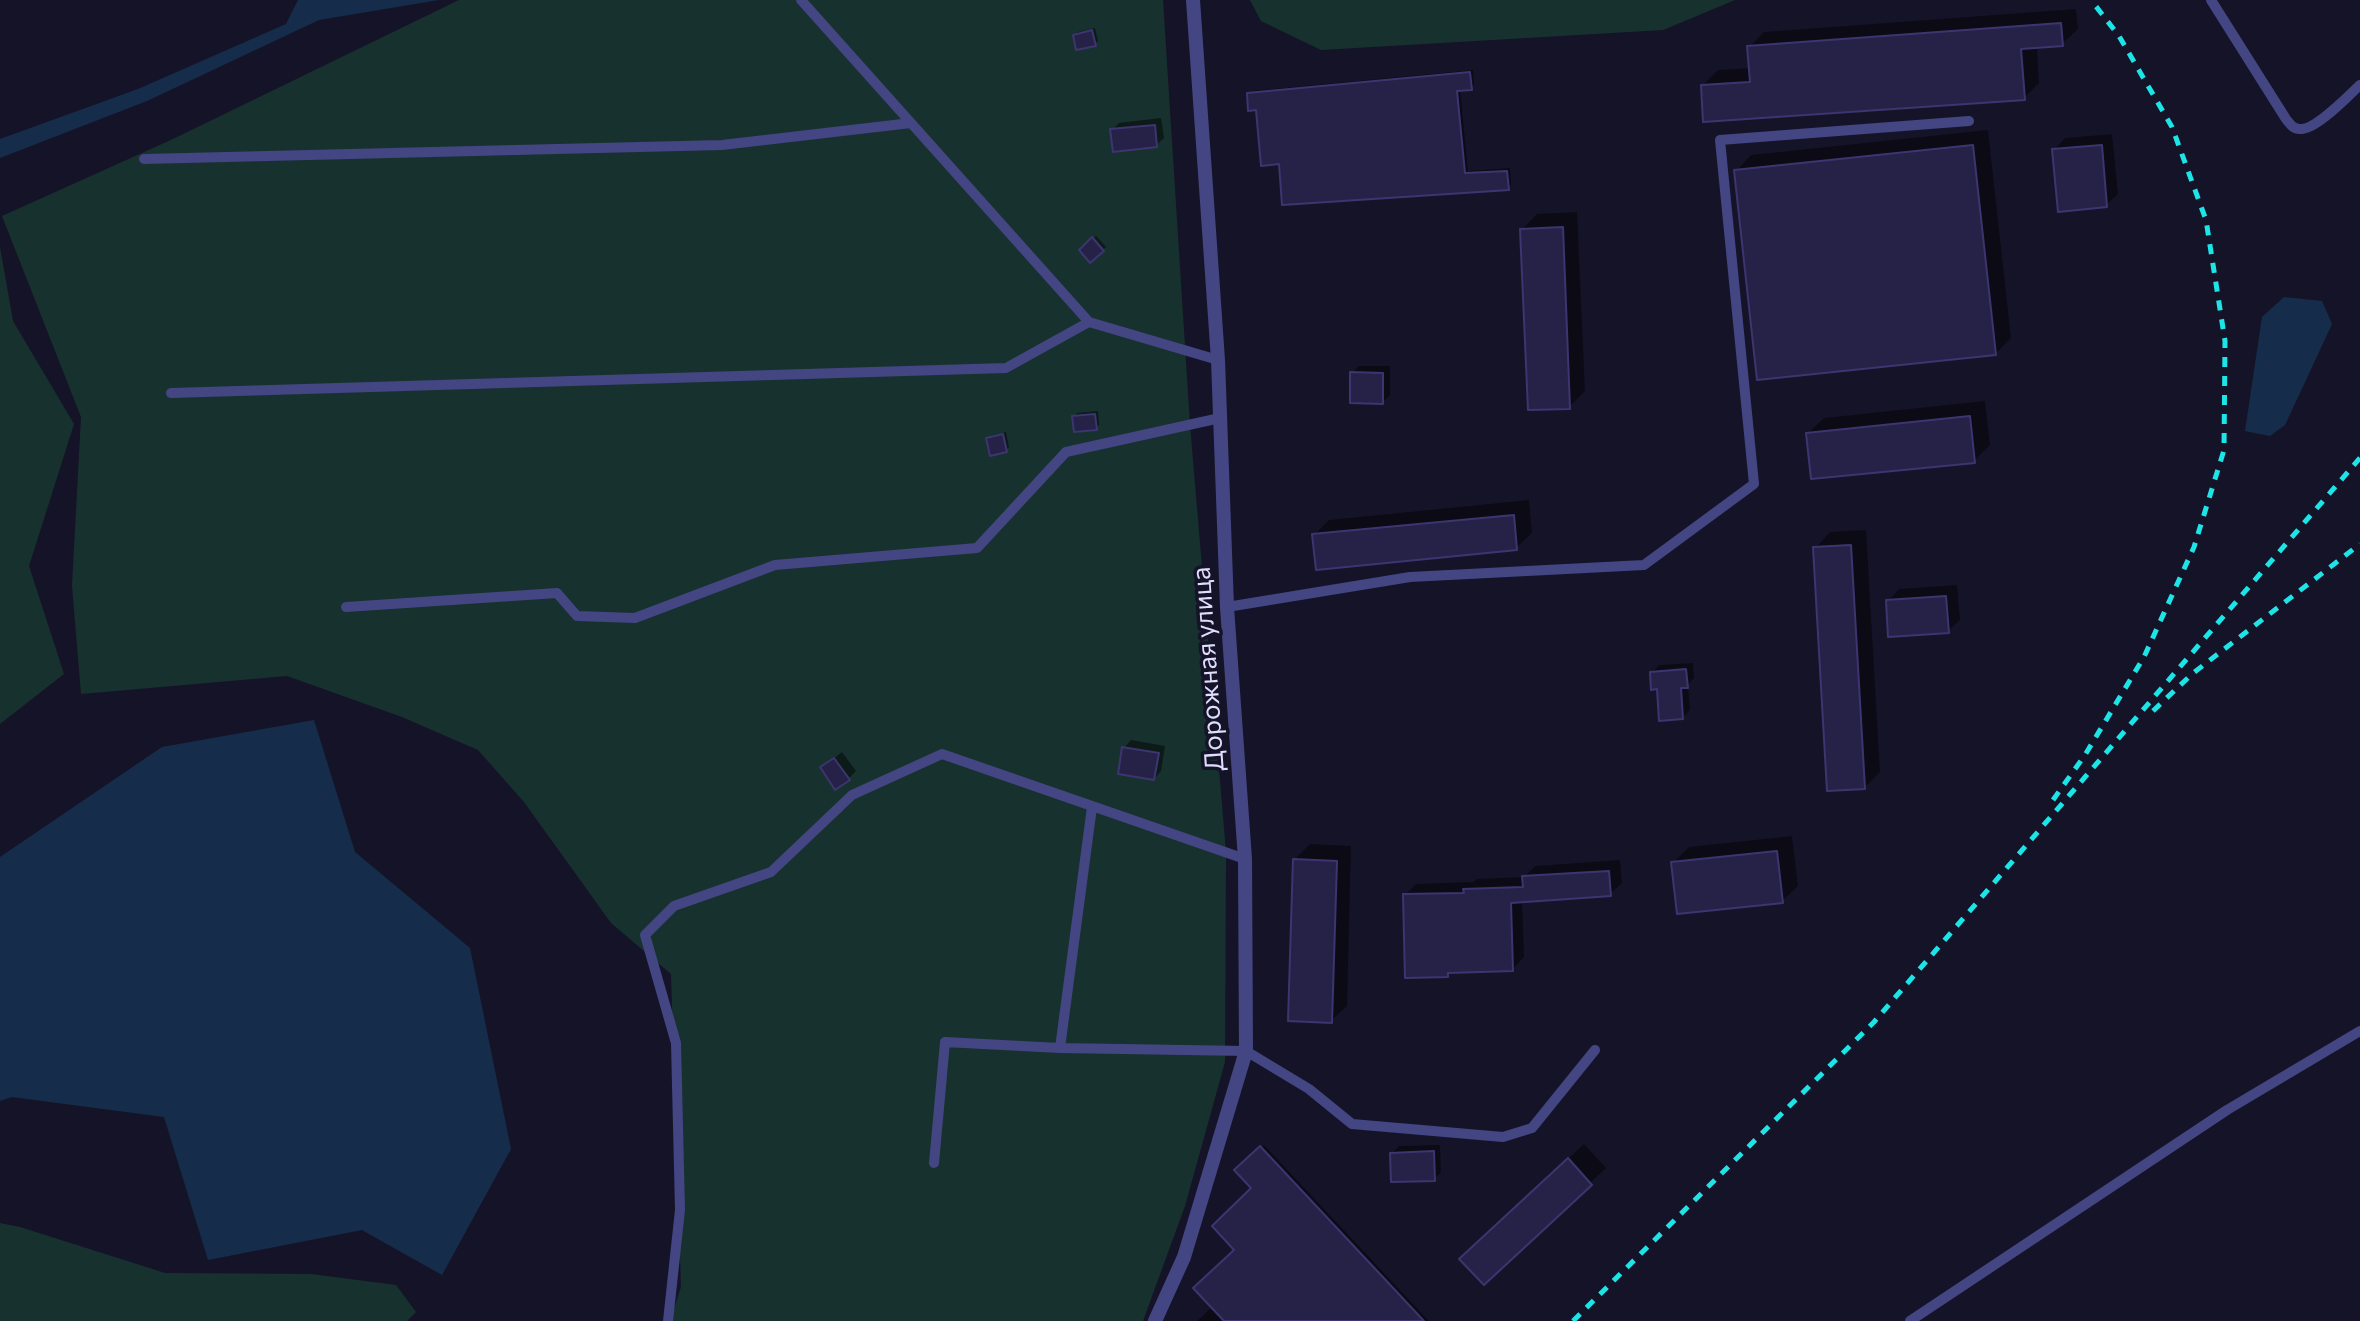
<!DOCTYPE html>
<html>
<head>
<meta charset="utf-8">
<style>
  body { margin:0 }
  canvas { display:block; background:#151328 }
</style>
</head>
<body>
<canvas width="2360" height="1321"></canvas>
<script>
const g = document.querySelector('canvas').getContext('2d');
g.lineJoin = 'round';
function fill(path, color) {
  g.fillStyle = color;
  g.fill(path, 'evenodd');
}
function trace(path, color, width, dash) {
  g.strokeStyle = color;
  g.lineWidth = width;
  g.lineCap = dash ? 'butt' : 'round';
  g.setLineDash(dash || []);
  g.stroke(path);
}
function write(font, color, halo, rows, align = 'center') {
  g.font = font + ' Commissioner,sans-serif';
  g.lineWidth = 7;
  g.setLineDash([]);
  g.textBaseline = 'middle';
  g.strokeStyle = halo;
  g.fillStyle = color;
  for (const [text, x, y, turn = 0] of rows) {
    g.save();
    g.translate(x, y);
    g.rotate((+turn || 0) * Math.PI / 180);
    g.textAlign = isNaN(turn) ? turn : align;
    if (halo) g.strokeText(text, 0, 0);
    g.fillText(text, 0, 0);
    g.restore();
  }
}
const green = new Path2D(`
  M 459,0 L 1163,0 L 1190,425 L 1226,852 L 1225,1062 L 1185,1206 L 1143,1321 L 670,1321 L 681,1287 L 671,974 L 611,923 L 524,802 L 478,750 L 402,717 L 287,676 L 81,694 L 72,586 L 81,417 L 2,216 L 173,139 Z
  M 1250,0 L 1735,0 L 1663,30 L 1321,50 L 1261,21 Z
  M 0,247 L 13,321 L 74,424 L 29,566 L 64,674 L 0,724 Z
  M 0,1223 L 20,1227 L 165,1273 L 311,1274 L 396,1285 L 416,1312 L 407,1321 L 0,1321 Z`);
const water = new Path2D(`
  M 298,0 L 439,0 L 319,20 L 147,101 L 0,158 L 0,139 L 138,89 L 286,24 Z
  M 2284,297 L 2322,301 L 2332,324 L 2285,425 L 2270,436 L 2245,431 L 2262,317 Z
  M 314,720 L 355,852 L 470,948 L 511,1149 L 442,1275 L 362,1230 L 208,1260 L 164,1117 L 12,1097 L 0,1101 L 0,857 L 162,747 Z`);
const shadow = new Path2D(`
  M 2076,9 L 2078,29 L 2062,44 L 2037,46 L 2039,83 L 2024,98 L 1702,86 L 1718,70 L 1751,68 L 1749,47 L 1764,32 Z
  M 1095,28 L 1098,41 L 1095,44 L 1074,35 L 1078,32 Z
  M 1473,70 L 1474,85 L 1471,88 L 1460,89 L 1468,171 L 1510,168 L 1511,185 L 1508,188 L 1280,162 L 1249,94 L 1252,91 Z
  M 1161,118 L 1164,138 L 1156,145 L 1112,130 L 1119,123 Z
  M 1988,130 L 2011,338 L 1996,353 L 1736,171 L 1751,155 Z
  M 2112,134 L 2118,194 L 2106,205 L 2054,150 L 2065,138 Z
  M 1577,212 L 1585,391 L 1569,407 L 1522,229 L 1537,214 Z
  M 1096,236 L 1106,247 L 1091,260 L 1081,250 Z
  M 1359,366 L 1390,366 L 1390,395 L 1383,402 L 1352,373 Z
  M 1985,401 L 1990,445 L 1974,461 L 1808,433 L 1824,418 Z
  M 1098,411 L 1099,425 L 1096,428 L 1074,417 L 1077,413 Z
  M 1006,432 L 1009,447 L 1006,450 L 988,439 L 991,436 Z
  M 1529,500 L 1532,533 L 1516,548 L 1314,535 L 1329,520 Z
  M 1866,530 L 1880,772 L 1865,787 L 1815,548 L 1830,532 Z
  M 1957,585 L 1960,620 L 1948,631 L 1888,601 L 1899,589 Z
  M 1693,663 L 1694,678 L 1688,685 L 1690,710 L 1682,718 L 1658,688 L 1652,672 L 1659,665 Z
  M 1131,740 L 1165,746 L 1161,771 L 1154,779 L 1124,748 Z
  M 842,752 L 856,771 L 849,778 L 822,768 Z
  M 1792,836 L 1798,886 L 1782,901 L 1673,863 L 1689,847 Z
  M 1310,844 L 1351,846 L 1347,1006 L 1331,1021 L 1294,860 Z
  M 1620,860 L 1622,883 L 1610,894 L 1522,900 L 1524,957 L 1513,969 L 1451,971 L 1447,975 L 1405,895 L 1416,884 L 1473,882 L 1477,879 L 1524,877 L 1535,866 Z
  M 1584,1144 L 1606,1168 L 1484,1283 L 1477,1243 Z
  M 1264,1145 L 1429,1321 L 1197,1321 L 1213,1306 L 1237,1249 L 1254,1188 L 1237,1170 Z
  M 1440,1145 L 1441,1172 L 1434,1179 L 1392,1153 L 1399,1146 Z`);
const building = new Path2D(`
  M 2061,23 L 2063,46 L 2021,49 L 2025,100 L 1703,122 L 1701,85 L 1750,82 L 1747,46 Z
  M 1092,30 L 1096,46 L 1076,50 L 1073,35 Z
  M 1470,72 L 1472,90 L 1457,91 L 1465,173 L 1507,171 L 1509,190 L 1282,205 L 1279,164 L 1261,166 L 1256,110 L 1248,111 L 1247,93 Z
  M 1155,125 L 1157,147 L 1113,152 L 1110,129 Z
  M 1973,145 L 1996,355 L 1757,380 L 1734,170 Z
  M 2102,145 L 2107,207 L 2058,212 L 2052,149 Z
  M 1563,227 L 1570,409 L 1528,410 L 1520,229 Z
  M 1092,237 L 1104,251 L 1090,263 L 1079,250 Z
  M 1350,372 L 1383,373 L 1383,404 L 1350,403 Z
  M 1095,414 L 1097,430 L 1074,432 L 1072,416 Z
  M 1970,416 L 1975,463 L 1811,479 L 1806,433 Z
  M 1003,434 L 1007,452 L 990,456 L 986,438 Z
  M 1514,515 L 1517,550 L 1316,570 L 1312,534 Z
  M 1851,545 L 1865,789 L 1827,791 L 1813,547 Z
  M 1946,596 L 1949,633 L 1888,637 L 1886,600 Z
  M 1686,669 L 1688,688 L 1681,688 L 1683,719 L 1659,721 L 1657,689 L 1651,690 L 1650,672 Z
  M 1122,747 L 1159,753 L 1154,780 L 1118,774 Z
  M 834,758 L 850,780 L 835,790 L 820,767 Z
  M 1777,851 L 1783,903 L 1677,914 L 1671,862 Z
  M 1293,859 L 1337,861 L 1332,1023 L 1288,1021 Z
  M 1609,871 L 1611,896 L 1511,903 L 1513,971 L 1448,973 L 1448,977 L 1405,978 L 1403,894 L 1464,893 L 1463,889 L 1523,887 L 1522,876 Z
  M 1260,1146 L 1424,1321 L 1224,1321 L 1193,1288 L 1234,1250 L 1212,1226 L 1251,1188 L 1234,1170 Z
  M 1434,1151 L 1435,1181 L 1391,1182 L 1390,1153 Z
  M 1568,1158 L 1592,1185 L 1484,1285 L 1459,1259 Z`);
const lane = new Path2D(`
  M 801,0 L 1089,322
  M 2211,0 L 2286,119 C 2290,124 2293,129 2300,129 C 2315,131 2348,96 2360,85
  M 144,159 L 722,145 L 911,123
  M 171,393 L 1006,368 L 1089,322 L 1218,360
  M 346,607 L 557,593 L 577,616 L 635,618 L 775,565 L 977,548 L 1066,452 L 1220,418
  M 1227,607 L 1410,577 L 1644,565 L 1754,484 L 1720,140 L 1969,121
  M 1060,1048 L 1092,807
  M 934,1163 L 945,1042 L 1060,1048 L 1246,1051 L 1309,1089 L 1352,1124 L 1503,1137 L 1532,1128 L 1595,1050
  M 668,1321 L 680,1210 L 676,1043 L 645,935 L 674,906 L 771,872 L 852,795 L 942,754 L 1245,859
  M 1910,1321 L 2227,1110 L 2360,1031`);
const street = new Path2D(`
  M 1155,1321 L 1184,1257 L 1246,1051 L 1245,859 L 1227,607 L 1218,360 L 1193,0`);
const rail = new Path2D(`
  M 2153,711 L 2192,674 L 2360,544
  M 2053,800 L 2085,755 L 2144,657 L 2194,547 L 2224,450 L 2225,341 L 2206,220 L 2172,127 L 2119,36 L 2091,0
  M 1573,1321 L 1874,1022 L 2360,458`);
const streetNames = [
  ["Дорожная улица",1208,669,-94]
];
fill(green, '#17312e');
fill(water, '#152d4a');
fill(shadow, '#0007');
fill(building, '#252147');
trace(building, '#3c3570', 2);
trace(lane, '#434682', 10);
trace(street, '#434682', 14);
trace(rail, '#1de4e7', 5, [10, 9]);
write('26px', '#deddfb', '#151328', streetNames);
</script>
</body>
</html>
